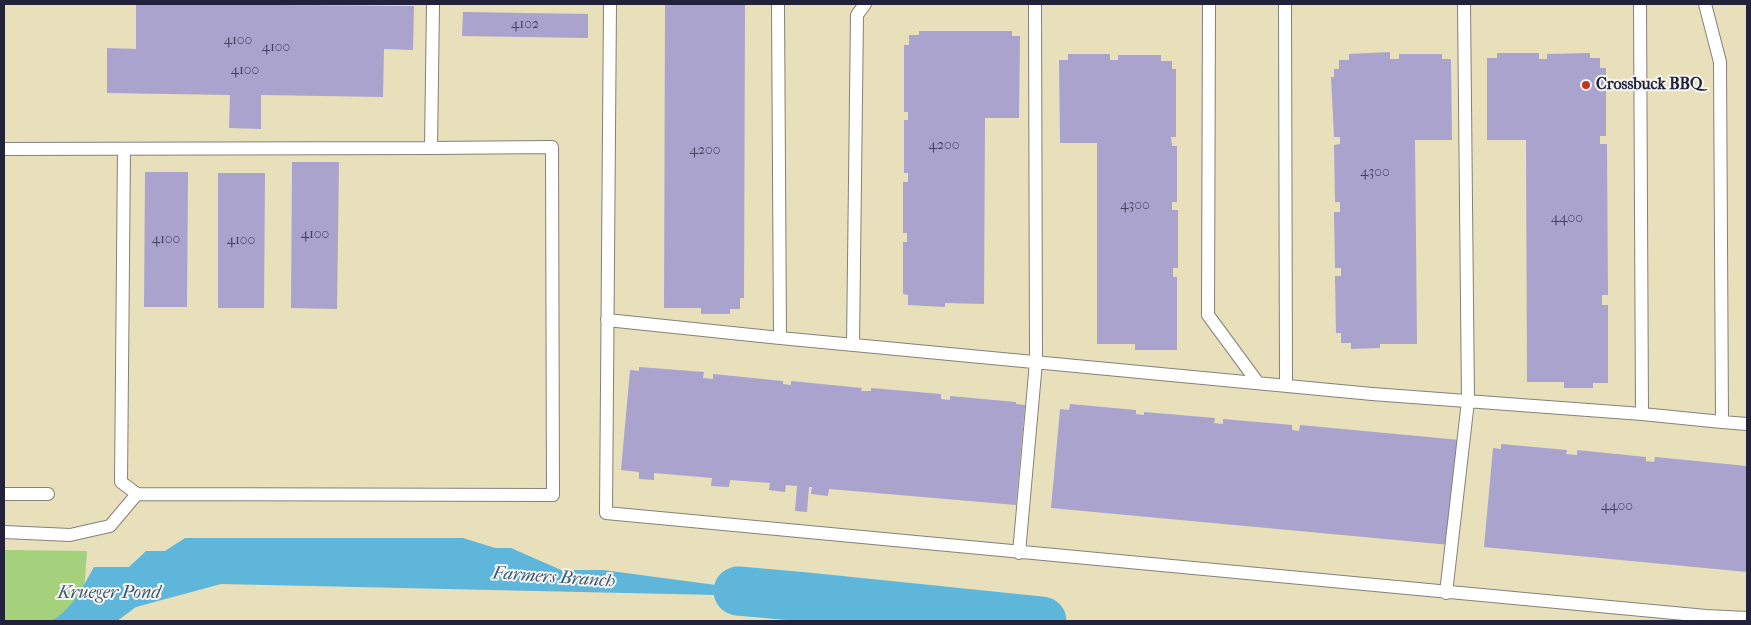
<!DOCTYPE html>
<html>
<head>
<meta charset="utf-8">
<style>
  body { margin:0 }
  #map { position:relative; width:1751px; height:625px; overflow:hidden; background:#e7e0bb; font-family:"IM FELL French Canon",serif }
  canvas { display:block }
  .frame { position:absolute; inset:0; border:5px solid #22223b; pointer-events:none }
</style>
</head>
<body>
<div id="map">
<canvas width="1751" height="625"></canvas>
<div class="frame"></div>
</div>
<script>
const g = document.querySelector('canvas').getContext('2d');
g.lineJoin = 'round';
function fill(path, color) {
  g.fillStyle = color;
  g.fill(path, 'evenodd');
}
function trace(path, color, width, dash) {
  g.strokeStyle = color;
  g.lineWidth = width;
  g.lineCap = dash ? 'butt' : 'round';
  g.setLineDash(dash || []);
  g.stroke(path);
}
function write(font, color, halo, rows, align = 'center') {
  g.font = font + ' "IM FELL French Canon",serif';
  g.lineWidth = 4;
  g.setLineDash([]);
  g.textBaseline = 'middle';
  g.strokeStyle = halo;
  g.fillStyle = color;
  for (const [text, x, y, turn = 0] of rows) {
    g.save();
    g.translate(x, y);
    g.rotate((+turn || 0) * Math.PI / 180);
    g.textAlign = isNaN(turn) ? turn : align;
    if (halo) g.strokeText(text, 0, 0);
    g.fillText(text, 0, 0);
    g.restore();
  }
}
const green = new Path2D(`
  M 4,550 L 87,551 L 84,593 L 120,621 L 4,621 Z`);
const water = new Path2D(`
  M 185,538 L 463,538 L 495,548 L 511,548 L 561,570 L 603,570 L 806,597 L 221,584 L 136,607 L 117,621 L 51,621 C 72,610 82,588 94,567 L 129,567 L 146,551 L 165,551 Z`);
const river = new Path2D(`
  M 738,591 L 806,597 L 1042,621`);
const building = new Path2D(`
  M 136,4 L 414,6 L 413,50 L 384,49 L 383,97 L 261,95 L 261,129 L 229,128 L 230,95 L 107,93 L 107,48 L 136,49 Z
  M 665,4 L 745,4 L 744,298 L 740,298 L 740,309 L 730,309 L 730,314 L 701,314 L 701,308 L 664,308 Z
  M 463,12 L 588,14 L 588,38 L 462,36 Z
  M 919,31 L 1012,31 L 1012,36 L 1020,36 L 1019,118 L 985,118 L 984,304 L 945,303 L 945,307 L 908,305 L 908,295 L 903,294 L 903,242 L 907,242 L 907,233 L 903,233 L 903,182 L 908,182 L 908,173 L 904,173 L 904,120 L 908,120 L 908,112 L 904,112 L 904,45 L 909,45 L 909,35 L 919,35 Z
  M 1390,52 L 1390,59 L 1399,59 L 1399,54 L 1442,54 L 1442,59 L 1451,59 L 1452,140 L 1415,140 L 1417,344 L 1380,344 L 1380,348 L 1351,349 L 1351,343 L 1341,343 L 1341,333 L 1336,333 L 1335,276 L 1341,276 L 1341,268 L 1335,268 L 1334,212 L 1340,212 L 1340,202 L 1335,202 L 1334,145 L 1340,144 L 1340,137 L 1334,137 L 1331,77 L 1334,77 L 1334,69 L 1339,69 L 1339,60 L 1349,60 L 1349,54 Z
  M 1497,53 L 1539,53 L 1539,59 L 1547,59 L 1547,54 L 1590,53 L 1590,58 L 1600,58 L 1600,68 L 1606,68 L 1606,136 L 1600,136 L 1600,144 L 1607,144 L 1608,295 L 1602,295 L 1602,305 L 1608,305 L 1608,383 L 1593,383 L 1593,388 L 1564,388 L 1564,382 L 1527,382 L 1526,140 L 1487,140 L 1487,58 L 1497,58 Z
  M 1068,54 L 1110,54 L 1110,60 L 1118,60 L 1118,55 L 1161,55 L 1161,61 L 1172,61 L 1172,69 L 1176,69 L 1176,137 L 1171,137 L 1172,146 L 1177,146 L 1177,202 L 1172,202 L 1172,210 L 1178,210 L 1178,268 L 1173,268 L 1173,277 L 1177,277 L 1177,350 L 1135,350 L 1135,344 L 1097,344 L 1097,143 L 1060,143 L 1059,60 L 1068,60 Z
  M 292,162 L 339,162 L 337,309 L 291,308 Z
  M 145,172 L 188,172 L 187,307 L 144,307 Z
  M 218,173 L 265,173 L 264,308 L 218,308 Z
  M 639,367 L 704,372 L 703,378 L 713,379 L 713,374 L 783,381 L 783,384 L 791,385 L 791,381 L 862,388 L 861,391 L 871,391 L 871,388 L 941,394 L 941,399 L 950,400 L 950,396 L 1016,402 L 1016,404 L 1025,405 L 1016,505 L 829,489 L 828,496 L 811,494 L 812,487 L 809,487 L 807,512 L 795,511 L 797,486 L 786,485 L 785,492 L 769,490 L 770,483 L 730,480 L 729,487 L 711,486 L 712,478 L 654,473 L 654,480 L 639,479 L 639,472 L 621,470 L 630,370 L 639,371 Z
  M 1070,404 L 1136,410 L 1136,414 L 1144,415 L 1144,412 L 1215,418 L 1214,423 L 1223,424 L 1223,419 L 1292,425 L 1292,430 L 1299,431 L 1300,425 L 1460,440 L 1450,545 L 1051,508 L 1060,409 L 1069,410 Z
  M 1501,444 L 1567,450 L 1566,454 L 1577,455 L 1577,450 L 1646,457 L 1646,461 L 1654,462 L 1655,457 L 1747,466 L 1747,572 L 1484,547 L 1493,448 L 1501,449 Z`);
const service = new Path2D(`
  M 610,4 L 606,513 L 1706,616 L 1747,618
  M 1209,4 L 1208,315 L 1258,383
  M 1285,4 L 1286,386
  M 1640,4 L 1642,414 L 1722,422 L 1720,62 L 1705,4
  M 4,149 L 431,148 L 433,4
  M 124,149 L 121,482 L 137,494 L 553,495 L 552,147 L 431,148
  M 607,320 L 780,338 L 778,4
  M 780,338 L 1372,394 L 1642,414
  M 853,345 L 857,15 L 865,4
  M 1722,422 L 1747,424
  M 4,494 L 48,494
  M 4,532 L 70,535 L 110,526 L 137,494
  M 1019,553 L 1036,362 L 1035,4
  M 1446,593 L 1468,401 L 1464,4`);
const markers = [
  [1586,85,5,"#c8321e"]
];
const numberNames = [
  ["4102",525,25],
  ["4100",238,41],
  ["4100",276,48],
  ["4100",245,71],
  ["4200",944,146],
  ["4200",705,151],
  ["4300",1375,173],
  ["4300",1135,206],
  ["4400",1567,219],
  ["4100",315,235],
  ["4100",166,240],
  ["4100",241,241],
  ["4400",1617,507]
];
const poiNames = [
  ["Crossbuck BBQ",1596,85]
];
const waterNames = [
  ["Farmers Branch",554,578,4],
  ["Krueger Pond",109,594]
];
fill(green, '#a5d07c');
fill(water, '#5eb6db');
trace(river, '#5eb6db', 49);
fill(building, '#aaa3cd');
trace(service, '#84817b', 14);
trace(service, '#fff', 12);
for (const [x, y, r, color] of markers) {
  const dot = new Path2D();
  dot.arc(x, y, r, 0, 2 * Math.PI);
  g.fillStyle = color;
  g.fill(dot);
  trace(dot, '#f6f6f2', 2);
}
write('14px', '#444260', null, numberNames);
write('bold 16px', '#22223b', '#f6f6f2', poiNames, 'left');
write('italic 18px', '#375673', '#f6f6f2', waterNames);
</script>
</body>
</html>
